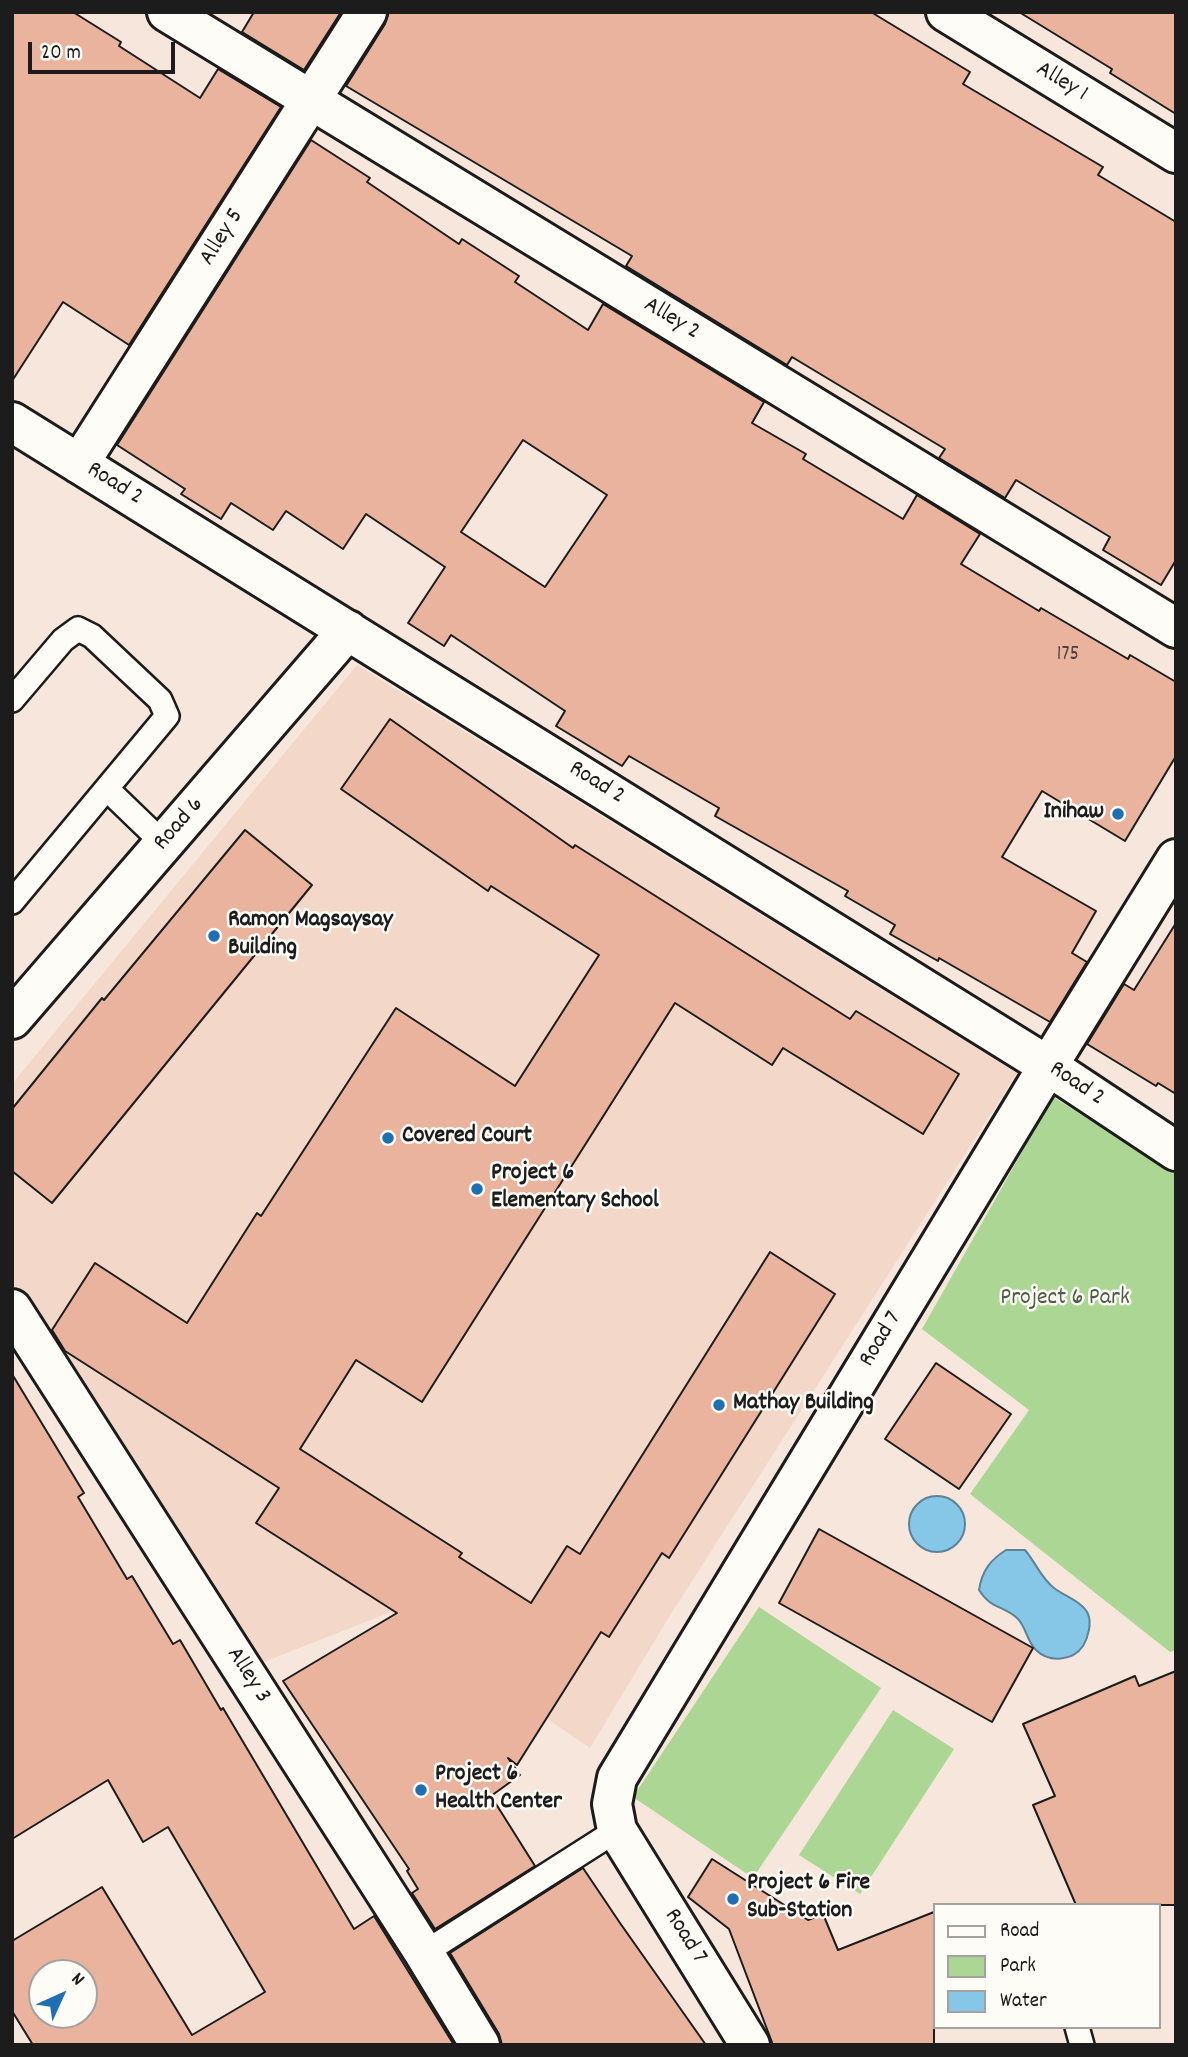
<!DOCTYPE html>
<html>
<head>
<meta charset="utf-8">
<style>
  body { margin:0 }
  #map { position:relative; width:1188px; height:2057px; overflow:hidden; background:#f7e6dc; font-family:Dekko,sans-serif }
  canvas { display:block }
  .frame { position:absolute; inset:0; border:14px solid #1c1c1c; pointer-events:none }
  .legend { position:absolute; left:933px; top:1903px; width:228px; height:126px; box-sizing:border-box; background:#fdfcf7; border:2px solid #a3a29f; margin:0; padding:9px 12px; list-style:none; font-size:21px; color:#1c1c1c }
  .legend li { display:flex; align-items:center; gap:14px; height:35px }
  .legend b { width:35px; border:2px solid #a3a29f }
  .north { position:absolute; left:28px; top:1959px; width:70px; height:70px; box-sizing:border-box; background:#fdfcf7; border:2px solid #a3a29f; border-radius:50%; rotate:45deg; font-size:19px; font-weight:700; line-height:28px; text-align:center; color:#1c1c1c }
  .north::after { content:''; display:block; margin:auto; width:24px; height:32px; background:#1f6fb2; clip-path:polygon(50% 0,100% 100%,50% 72%,0 100%) }
  .scale { position:absolute; left:28px; top:42px; width:147px; height:32px; box-sizing:border-box; border:4px solid #1c1c1c; border-top:0; padding-left:9px; font-size:21px; line-height:24px; white-space:nowrap; color:#1c1c1c; -webkit-text-stroke:5px #fdfcf7; paint-order:stroke }
</style>
</head>
<body>
<div id="map">
<canvas width="1188" height="2057"></canvas>
<div class="frame"></div>
<ul class="legend">
<li><b style="height:9px;background:#fdfcf7"></b>Road</li>
<li><b style="height:19px;background:#acd694"></b>Park</li>
<li><b style="height:19px;background:#86c7e7"></b>Water</li>
</ul>
<div class="north">N</div>
<div class="scale">20 m</div>
</div>
<script>
const g = document.querySelector('canvas').getContext('2d');
g.lineJoin = 'round';
function fill(path, color) {
  g.fillStyle = color;
  g.fill(path, 'evenodd');
}
function trace(path, color, width, dash) {
  g.strokeStyle = color;
  g.lineWidth = width;
  g.lineCap = dash ? 'butt' : 'round';
  g.setLineDash(dash || []);
  g.stroke(path);
}
function write(font, color, halo, rows, align = 'center') {
  g.font = font + ' Dekko,sans-serif';
  g.lineWidth = 5;
  g.setLineDash([]);
  g.textBaseline = 'middle';
  g.strokeStyle = halo;
  g.fillStyle = color;
  for (const [text, x, y, turn = 0] of rows) {
    g.save();
    g.translate(x, y);
    g.rotate((+turn || 0) * Math.PI / 180);
    g.textAlign = isNaN(turn) ? turn : align;
    if (halo) g.strokeText(text, 0, 0);
    g.fillText(text, 0, 0);
    g.restore();
  }
}
const built = new Path2D(`
  M 357,665 L 1017,1073 L 669,1617 L 590,1748 L 391,1612 L 251,1667 L 12,1294 L 12,1084 Z`);
const green = new Path2D(`
  M 1053,1097 L 1176,1174 L 1176,1650 L 1170,1652 L 970,1494 L 1029,1410 L 922,1329 Z
  M 759,1607 L 881,1688 L 753,1878 L 633,1797 Z
  M 893,1710 L 954,1749 L 860,1894 L 799,1855 Z`);
const water = new Path2D(`
  M909 1524a28 28 0 1 1 56 0a28 28 0 1 1-56 0Z
  M 1006,1550 L 1025,1550 C 1036,1563 1041,1578 1054,1588 C 1064,1596 1083,1602 1088,1614 C 1092,1623 1088,1638 1083,1646 C 1073,1661 1049,1663 1036,1650 C 1027,1642 1026,1626 1017,1618 C 1002,1605 991,1609 979,1590 C 982,1571 990,1560 1006,1550 Z`);
const building = new Path2D(`
  M 12,12 L 73,12 L 121,42 L 119,46 L 200,98 L 218,69 L 281,107 L 129,345 L 63,302 L 12,381 Z
  M 254,12 L 341,12 L 304,70 L 242,32 Z
  M 389,12 L 871,12 L 970,72 L 963,84 L 1103,167 L 1098,175 L 1176,222 L 1176,560 L 1161,585 L 1103,550 L 1110,537 L 1016,480 L 1005,498 L 939,458 L 945,449 L 792,357 L 787,365 L 626,266 L 632,256 L 346,86 L 385,24 Z
  M 1019,12 L 1176,12 L 1176,114 L 1110,73 L 1112,69 Z
  M 311,140 L 370,178 L 367,182 L 459,244 L 462,239 L 519,276 L 515,282 L 588,330 L 603,304 L 764,402 L 752,423 L 806,454 L 803,459 L 903,519 L 917,495 L 980,534 L 961,564 L 1039,611 L 1041,608 L 1128,659 L 1130,655 L 1176,682 L 1176,756 L 1125,841 L 1042,791 L 1002,857 L 1096,911 L 1072,953 L 1087,962 L 1050,1022 L 939,958 L 938,961 L 890,934 L 895,925 L 845,896 L 848,891 L 715,816 L 719,808 L 629,756 L 622,766 L 556,726 L 565,711 L 451,635 L 444,646 L 408,623 L 445,567 L 366,514 L 343,549 L 286,511 L 273,530 L 231,503 L 221,519 L 181,494 L 185,489 L 117,445 ZM 523,440 L 607,495 L 545,587 L 461,532 Z
  M 390,719 L 573,848 L 575,845 L 850,1019 L 856,1011 L 959,1074 L 923,1134 L 783,1048 L 772,1065 L 675,1003 L 422,1402 L 356,1360 L 300,1449 L 462,1553 L 459,1557 L 531,1603 L 567,1546 L 580,1554 L 770,1252 L 835,1294 L 669,1558 L 662,1553 L 609,1637 L 601,1632 L 517,1765 L 508,1758 L 520,1775 L 491,1796 L 535,1866 L 435,1929 L 412,1893 L 418,1889 L 407,1871 L 409,1869 L 283,1681 L 397,1613 L 256,1523 L 279,1488 L 65,1351 L 52,1330 L 95,1263 L 187,1323 L 257,1213 L 261,1216 L 396,1008 L 515,1086 L 599,955 L 491,886 L 488,891 L 341,789 Z
  M 245,830 L 312,885 L 52,1203 L 12,1171 L 12,1109 L 102,998 L 104,1000 Z
  M 1176,923 L 1176,1094 L 1158,1083 L 1156,1086 L 1087,1044 L 1124,984 L 1134,990 Z
  M 936,1363 L 1011,1414 L 959,1489 L 885,1439 Z
  M 12,1374 L 84,1493 L 78,1497 L 127,1579 L 132,1576 L 173,1644 L 180,1640 L 221,1710 L 223,1708 L 354,1929 L 374,1916 L 454,2045 L 33,2045 L 12,2011 L 12,1941 L 102,1887 L 192,2035 L 265,1992 L 168,1827 L 143,1842 L 108,1780 L 12,1839 ZM 42,1973 L 84,1973 L 84,2015 L 42,2015 Z
  M 819,1529 L 1033,1648 L 992,1722 L 779,1603 Z
  M 1176,1671 L 1176,1905 L 1076,1905 L 1033,1805 L 1055,1796 L 1023,1724 L 1135,1676 L 1139,1686 Z
  M 712,1859 L 808,1920 L 823,1914 L 838,1950 L 934,1912 L 934,2045 L 773,2045 L 729,1929 L 688,1897 Z
  M 583,1868 L 620,1923 L 706,2045 L 502,2045 L 499,2034 L 450,1953 Z`);
const service = new Path2D(`
  M 12,700 L 63,640 L 78,629 L 92,636 L 160,700 L 167,716 L 12,902
  M 107,789 L 164,844
  M 424,1953 L 617,1830
  M 1077,2027 L 1082,2045`);
const minor = new Path2D(`
  M 167,12 L 1176,628
  M 946,12 L 1176,153
  M 12,422 L 1048,1066 L 1176,1151
  M 79,464 L 367,12
  M 12,1019 L 348,630
  M 12,1309 L 424,1953 L 480,2045
  M 750,2045 L 617,1830 L 612,1804 L 617,1778 L 1048,1066 L 1176,859`);
const markers = [
  [1118,814,7,"#1f6fb2"],
  [214,936,7,"#1f6fb2"],
  [388,1138,7,"#1f6fb2"],
  [477,1189,7,"#1f6fb2"],
  [719,1405,7,"#1f6fb2"],
  [421,1790,7,"#1f6fb2"],
  [733,1899,7,"#1f6fb2"]
];
const numberNames = [
  ["175",1068,656]
];
const streetNames = [
  ["Alley 1",1061,83,31],
  ["Alley 5",223,238,-58],
  ["Alley 2",671,320,31],
  ["Road 2",114,485,32],
  ["Road 2",596,784,32],
  ["Road 6",180,825,-49],
  ["Road 2",1076,1085,34],
  ["Road 7",882,1340,-59],
  ["Alley 3",247,1676,57],
  ["Road 7",684,1937,58]
];
const poiNames = [
  ["Inihaw",1104,814,"right"],
  ["Ramon Magsaysay",228,922],
  ["Building",228,950],
  ["Covered Court",402,1138],
  ["Project 6",491,1175],
  ["Elementary School",491,1203],
  ["Mathay Building",733,1405],
  ["Project 6",435,1776],
  ["Health Center",435,1804],
  ["Project 6 Fire",747,1885],
  ["Sub-Station",747,1913]
];
const parkNames = [
  ["Project 6 Park",1065,1300]
];
fill(built, '#f3d7c9');
fill(green, '#acd694');
fill(water, '#86c7e7');
trace(water, '#5c8396', 2);
fill(building, '#e9b39d');
trace(building, '#1c1c1c', 2);
trace(service, '#1c1c1c', 28);
trace(minor, '#1c1c1c', 44);
trace(service, '#fdfcf7', 23);
trace(minor, '#fdfcf7', 38);
for (const [x, y, r, color] of markers) {
  const dot = new Path2D();
  dot.arc(x, y, r, 0, 2 * Math.PI);
  g.fillStyle = color;
  g.fill(dot);
  trace(dot, '#fdfcf7', 2.5);
}
write('21px', '#4f423c', null, numberNames);
write('24px', '#1c1c1c', '#fdfcf7', streetNames);
write('bold 24px', '#1c1c1c', '#fdfcf7', poiNames, 'left');
write('24px', '#4e5d46', '#fdfcf7', parkNames);
</script>
</body>
</html>
